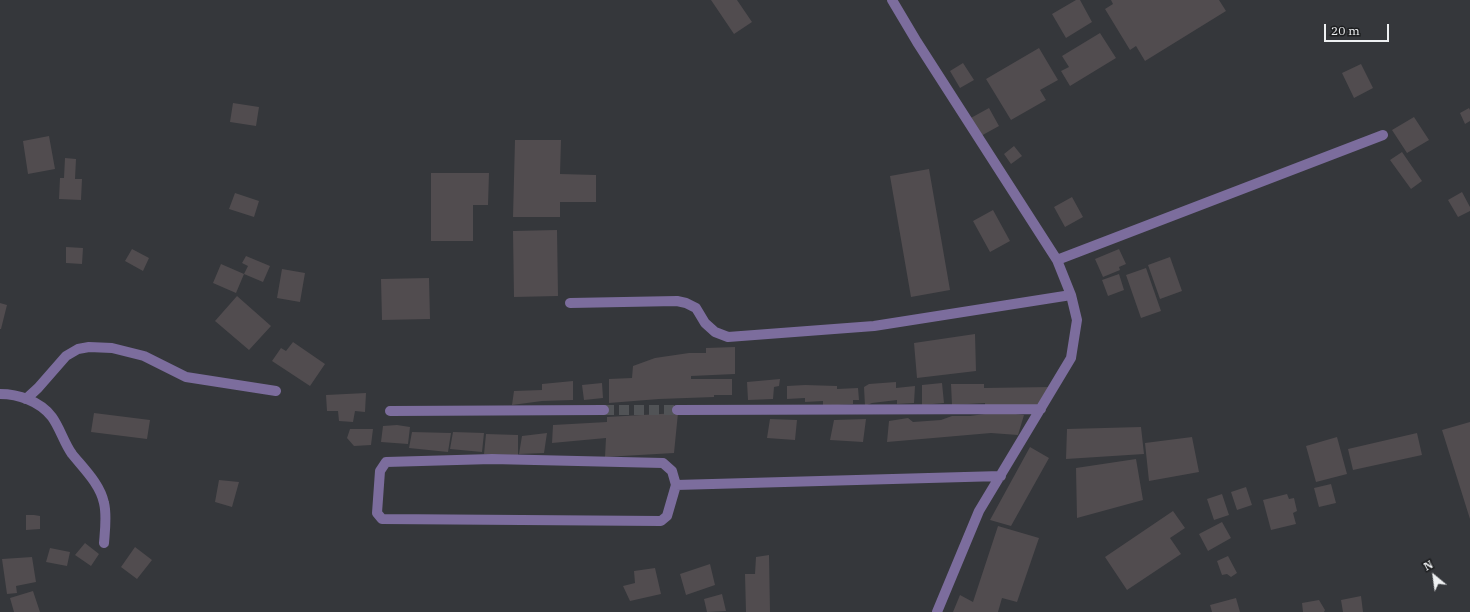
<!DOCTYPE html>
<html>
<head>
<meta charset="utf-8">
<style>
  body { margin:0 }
  #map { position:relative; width:1470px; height:612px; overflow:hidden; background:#35373b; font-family:"IBM Plex Serif",serif }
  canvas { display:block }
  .north { position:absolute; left:1414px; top:556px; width:40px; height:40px; -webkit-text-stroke:3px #1d1e20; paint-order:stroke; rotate:331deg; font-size:11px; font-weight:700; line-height:16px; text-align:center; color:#eef0f2 }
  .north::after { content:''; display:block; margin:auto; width:14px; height:18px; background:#eef0f2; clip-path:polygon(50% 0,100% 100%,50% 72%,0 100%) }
  .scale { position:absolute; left:1324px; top:24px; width:65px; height:18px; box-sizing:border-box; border:2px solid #eef0f2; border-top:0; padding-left:5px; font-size:12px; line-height:14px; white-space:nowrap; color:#eef0f2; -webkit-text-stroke:3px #1d1e20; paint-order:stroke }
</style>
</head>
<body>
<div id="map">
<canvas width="1470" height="612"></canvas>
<div class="north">N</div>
<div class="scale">20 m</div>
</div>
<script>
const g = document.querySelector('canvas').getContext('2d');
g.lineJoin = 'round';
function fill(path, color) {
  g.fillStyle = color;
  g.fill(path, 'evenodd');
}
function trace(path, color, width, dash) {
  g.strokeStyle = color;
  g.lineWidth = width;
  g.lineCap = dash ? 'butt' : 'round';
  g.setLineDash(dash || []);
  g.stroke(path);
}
const building = new Path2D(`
  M 711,0 L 737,0 L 752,22 L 734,34 Z
  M 1076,0 L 1080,0 L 1092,22 L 1066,38 L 1052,14 Z
  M 1111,0 L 1219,0 L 1226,11 L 1145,61 L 1136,46 L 1130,50 L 1105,9 L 1113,4 Z
  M 1100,33 L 1116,58 L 1070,86 L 1061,71 L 1069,67 L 1062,56 Z
  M 1039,48 L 1058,80 L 1040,90 L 1046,100 L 1011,120 L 986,79 Z
  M 963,63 L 974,80 L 960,88 L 950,71 Z
  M 1361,64 L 1373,88 L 1354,98 L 1342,73 Z
  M 233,103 L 259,107 L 256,126 L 230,122 Z
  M 989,108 L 999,126 L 979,137 L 969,119 Z
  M 1469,108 L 1470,110 L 1470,121 L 1465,124 L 1460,113 Z
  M 1414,117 L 1429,140 L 1407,153 L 1392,130 Z
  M 49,136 L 55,169 L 28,174 L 23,141 Z
  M 515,140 L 561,140 L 560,174 L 596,175 L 596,202 L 560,202 L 560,217 L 513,217 Z
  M 1014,146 L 1022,156 L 1011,164 L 1004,154 Z
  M 1402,152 L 1422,181 L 1411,189 L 1390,160 Z
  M 65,158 L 76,159 L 75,179 L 82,179 L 81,200 L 59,199 L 60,178 L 64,178 Z
  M 929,169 L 950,290 L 911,297 L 890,176 Z
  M 431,173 L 489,173 L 488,205 L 473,205 L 473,241 L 431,241 Z
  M 1462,192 L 1470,207 L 1470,211 L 1458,217 L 1448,200 Z
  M 235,193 L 259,201 L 254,217 L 229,209 Z
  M 1072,197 L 1083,217 L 1065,227 L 1054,207 Z
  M 993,210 L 1010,241 L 990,252 L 973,221 Z
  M 557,230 L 558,296 L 514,297 L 513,231 Z
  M 66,247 L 83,248 L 82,264 L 66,263 Z
  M 132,249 L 149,258 L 143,271 L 125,261 Z
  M 1119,249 L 1126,264 L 1119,267 L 1120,270 L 1103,277 L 1095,259 Z
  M 246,256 L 270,266 L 263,282 L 244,274 L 248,266 L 242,263 Z
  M 1170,257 L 1182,291 L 1160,299 L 1148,265 Z
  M 221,264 L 244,274 L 236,293 L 213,283 Z
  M 1146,268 L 1161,311 L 1141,318 L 1126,275 Z
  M 282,269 L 305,273 L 300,302 L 277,298 Z
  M 1119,274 L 1124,290 L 1108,296 L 1102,280 Z
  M 429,278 L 430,319 L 382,320 L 381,279 Z
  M 237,296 L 271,326 L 249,350 L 215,321 Z
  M 0,303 L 7,305 L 1,329 L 0,329 Z
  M 975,334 L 976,371 L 917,378 L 914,343 Z
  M 293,342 L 325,364 L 310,386 L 272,361 L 281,348 L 286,351 Z
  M 735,347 L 735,374 L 691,376 L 691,379 L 732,379 L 732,395 L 714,395 L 714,397 L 659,399 L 609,403 L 609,379 L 632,378 L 633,366 L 655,358 L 689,353 L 706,353 L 706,348 Z
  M 780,379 L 779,386 L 774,387 L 773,399 L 748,400 L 747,382 Z
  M 573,381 L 573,400 L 542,401 L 512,405 L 514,391 L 542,390 L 542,384 Z
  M 896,382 L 896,388 L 915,386 L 914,403 L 897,404 L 897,400 L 872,403 L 865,406 L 864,387 L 869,384 Z
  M 602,383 L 603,398 L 584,400 L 582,385 Z
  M 942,383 L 944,403 L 922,405 L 922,385 Z
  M 951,384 L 984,384 L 984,388 L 1051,387 L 1042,406 L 985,406 L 985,403 L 952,405 Z
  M 805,385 L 837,386 L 837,389 L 858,388 L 859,400 L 853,400 L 853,404 L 823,406 L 823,401 L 805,402 L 805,398 L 787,399 L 787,386 Z
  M 366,393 L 365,412 L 355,411 L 353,422 L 339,421 L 338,411 L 327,411 L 326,395 Z
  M 992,411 L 1024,415 L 1018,435 L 991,433 L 887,442 L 889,421 L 908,418 L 913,422 L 941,420 L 952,416 L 970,416 L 992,413 Z
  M 94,413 L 150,420 L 147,439 L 91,432 Z
  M 678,413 L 674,453 L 605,457 L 606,438 L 552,443 L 553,425 L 607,422 L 607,417 Z
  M 770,419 L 797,420 L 795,440 L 767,438 Z
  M 866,419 L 863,442 L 830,440 L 834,420 Z
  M 1470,422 L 1470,519 L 1442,430 Z
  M 397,425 L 410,427 L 408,444 L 381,442 L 383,426 Z
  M 1141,427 L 1144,454 L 1066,459 L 1067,429 Z
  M 350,429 L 373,429 L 371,445 L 354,446 L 347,438 Z
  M 412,432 L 451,433 L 448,452 L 409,448 Z
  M 453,432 L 484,433 L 482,452 L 450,449 Z
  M 547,433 L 544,453 L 519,454 L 522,436 Z
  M 1417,433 L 1422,455 L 1353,470 L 1348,449 Z
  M 486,434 L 518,435 L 518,455 L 484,454 Z
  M 1192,437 L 1199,472 L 1149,481 L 1145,443 Z
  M 1337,437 L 1347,474 L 1316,482 L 1306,446 Z
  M 1030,447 L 1049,458 L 1011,526 L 990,520 Z
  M 1136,459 L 1143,500 L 1077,518 L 1076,468 Z
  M 219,480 L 239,482 L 232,507 L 215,502 Z
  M 1331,484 L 1336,503 L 1319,507 L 1314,488 Z
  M 1246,487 L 1252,505 L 1237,510 L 1231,492 Z
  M 1222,494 L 1229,515 L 1214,520 L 1207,499 Z
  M 1287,494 L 1289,499 L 1294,498 L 1297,511 L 1293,513 L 1296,524 L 1271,530 L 1263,500 Z
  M 1173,511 L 1185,528 L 1170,538 L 1181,554 L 1127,590 L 1105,557 Z
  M 26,515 L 34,515 L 40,516 L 40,529 L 26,530 Z
  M 1222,522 L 1231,538 L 1208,551 L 1199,534 Z
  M 998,526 L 1039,538 L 1017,602 L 1002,598 L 998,612 L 953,612 L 960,595 L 973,602 Z
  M 85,543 L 99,554 L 91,566 L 75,555 Z
  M 135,547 L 152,560 L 137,579 L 121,567 Z
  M 50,548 L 70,552 L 67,566 L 46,562 Z
  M 769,555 L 770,612 L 746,612 L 745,574 L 755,574 L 756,557 Z
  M 1228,556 L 1237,573 L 1231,577 L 1227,574 L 1222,575 L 1217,561 Z
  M 32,557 L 36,582 L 16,586 L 17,593 L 7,594 L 2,559 Z
  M 710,564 L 715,585 L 686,595 L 680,574 Z
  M 655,568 L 661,594 L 630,601 L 623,586 L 635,583 L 634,571 Z
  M 33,591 L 40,612 L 14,612 L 10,598 Z
  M 722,594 L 726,611 L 707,612 L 704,599 Z
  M 1361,596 L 1363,612 L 1343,612 L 1341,600 Z
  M 1236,598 L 1240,612 L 1212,612 L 1210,605 Z
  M 1319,600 L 1325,610 L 1324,612 L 1303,612 L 1302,603 Z`);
const minorTunnel = new Path2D(`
  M 604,410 L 677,410`);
const minor = new Path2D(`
  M 892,0 L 917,42 L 1057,260 L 1071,295 L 1077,320 L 1071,358 L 979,511 L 937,612
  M 1057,260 L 1383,135
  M 570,303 L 677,301 L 686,303 L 696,308 L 705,323 L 715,332 L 728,337 L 874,326 L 1071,295
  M 0,394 C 18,394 40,401 52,417 C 60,428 64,443 72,454 C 84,469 100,484 104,503 C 107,515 105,530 104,543
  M 26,399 L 38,388 L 66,356 L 78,349 L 89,347 L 112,348 L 144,356 L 186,377 L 276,391
  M 677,410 L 1041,409
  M 390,411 L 604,410
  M 492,459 L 663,463 L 672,471 L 676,485 L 667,516 L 661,521 L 382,519 L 377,513 L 380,471 L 386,462 Z
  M 676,485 L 1001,476`);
fill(building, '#514c4f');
trace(minorTunnel, '#515356', 10, [10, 5]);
trace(minor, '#7c6d9d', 10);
</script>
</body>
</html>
